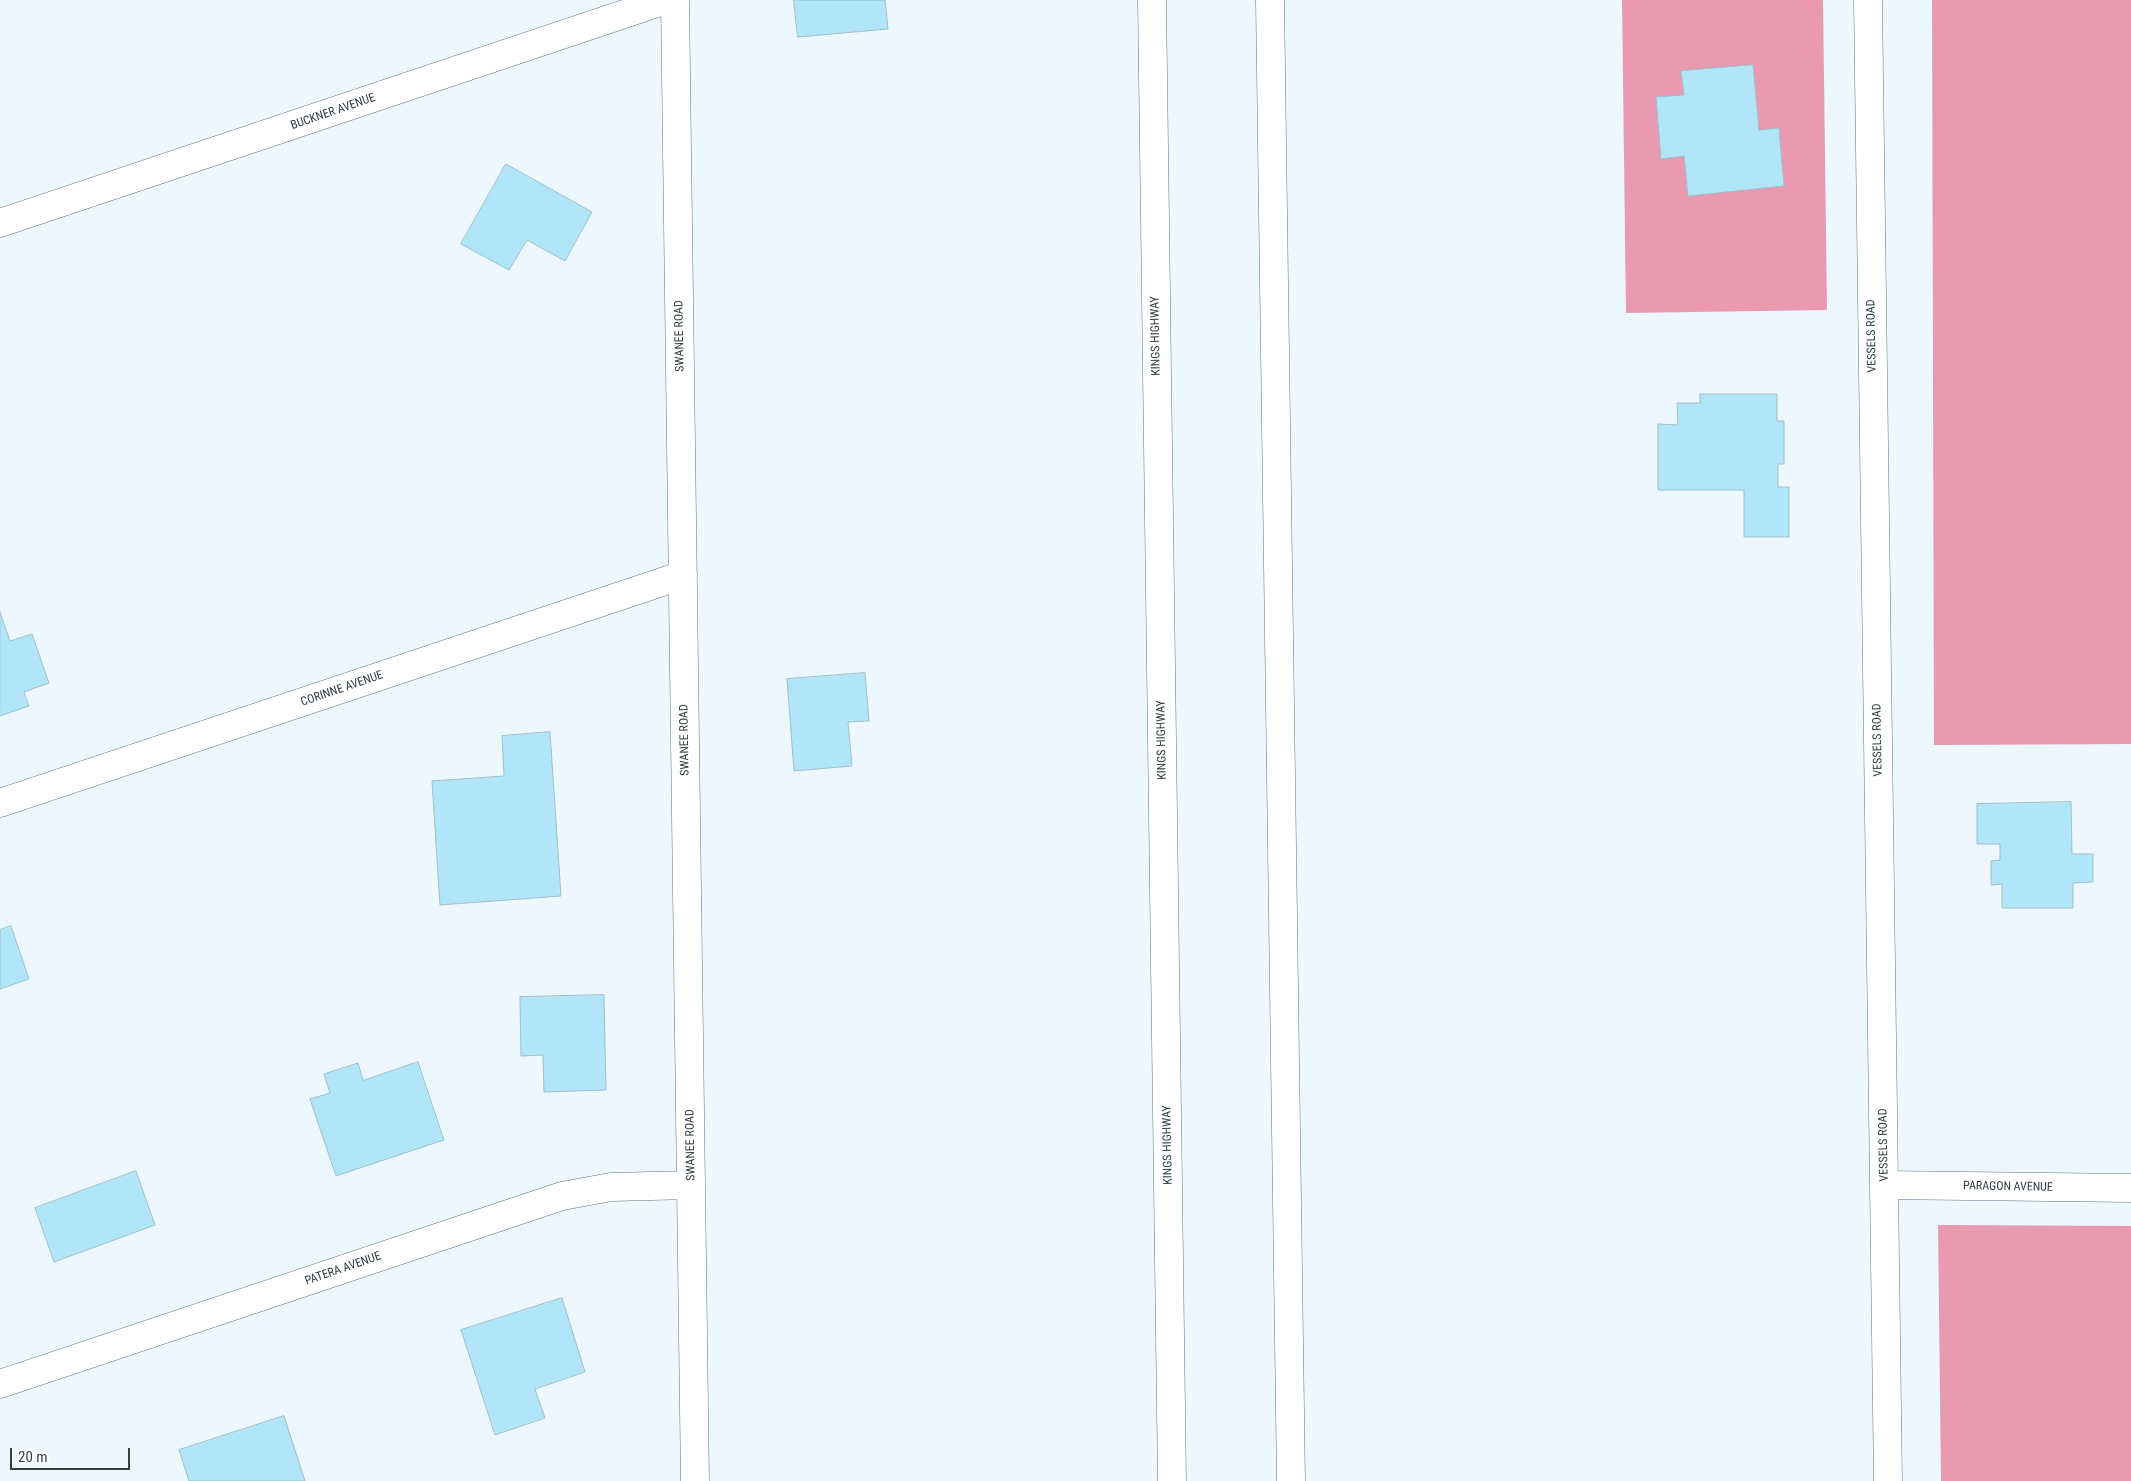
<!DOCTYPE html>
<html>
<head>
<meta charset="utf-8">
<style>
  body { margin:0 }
  #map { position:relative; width:2131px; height:1481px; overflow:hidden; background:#ecf8fd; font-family:"Roboto Condensed",sans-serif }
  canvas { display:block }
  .scale { position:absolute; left:10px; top:1448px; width:120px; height:22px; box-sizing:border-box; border:2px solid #313e42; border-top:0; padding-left:6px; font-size:15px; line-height:18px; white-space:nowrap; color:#313e42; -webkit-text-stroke:4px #fff; paint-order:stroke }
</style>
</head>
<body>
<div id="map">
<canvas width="2131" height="1481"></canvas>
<div class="scale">20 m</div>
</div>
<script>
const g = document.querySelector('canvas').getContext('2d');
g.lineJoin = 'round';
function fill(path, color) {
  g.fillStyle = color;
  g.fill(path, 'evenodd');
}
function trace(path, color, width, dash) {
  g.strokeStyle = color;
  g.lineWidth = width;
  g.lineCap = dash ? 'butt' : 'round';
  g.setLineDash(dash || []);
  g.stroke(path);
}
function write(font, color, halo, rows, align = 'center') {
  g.font = font + ' "Roboto Condensed",sans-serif';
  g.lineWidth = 5;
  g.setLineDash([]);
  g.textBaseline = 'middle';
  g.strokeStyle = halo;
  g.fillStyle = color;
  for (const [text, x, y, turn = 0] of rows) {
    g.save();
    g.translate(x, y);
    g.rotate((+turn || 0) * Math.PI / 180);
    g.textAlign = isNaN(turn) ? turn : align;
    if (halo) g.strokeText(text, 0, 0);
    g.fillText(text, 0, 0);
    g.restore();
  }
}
const forest = new Path2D(`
  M 1622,0 L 1823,0 L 1827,310 L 1626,313 Z
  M 1932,0 L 2131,0 L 2131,744 L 1934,745 Z
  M 1938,1225 L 2131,1226 L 2131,1481 L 1941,1481 Z`);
const building = new Path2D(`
  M 794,0 L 885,0 L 888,29 L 798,37 Z
  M 1753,65 L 1759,130 L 1779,128 L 1784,186 L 1688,196 L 1684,156 L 1661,159 L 1656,97 L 1684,95 L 1681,71 Z
  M 506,164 L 592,212 L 565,261 L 527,240 L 509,270 L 461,244 Z
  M 1700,394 L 1777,394 L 1777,421 L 1784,421 L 1784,464 L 1778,464 L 1778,487 L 1789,487 L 1789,537 L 1744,537 L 1744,490 L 1658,490 L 1658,424 L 1678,425 L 1677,403 L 1700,403 Z
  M 0,612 L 10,641 L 32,634 L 49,683 L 24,692 L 29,706 L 0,716 Z
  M 865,673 L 869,721 L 848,722 L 852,766 L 794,771 L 787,679 Z
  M 550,732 L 561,896 L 440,905 L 432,781 L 504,776 L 502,736 Z
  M 2071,802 L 2072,854 L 2093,854 L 2093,882 L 2073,883 L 2073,908 L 2002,908 L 2002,884 L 1991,885 L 1991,861 L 2000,860 L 2000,844 L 1977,844 L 1977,804 Z
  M 11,926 L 29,979 L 0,989 L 0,930 Z
  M 604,995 L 606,1090 L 544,1092 L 543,1055 L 521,1056 L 520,997 Z
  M 418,1062 L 444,1140 L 336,1176 L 310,1099 L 330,1093 L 324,1074 L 358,1063 L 363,1080 Z
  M 136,1171 L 155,1225 L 54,1262 L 35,1208 Z
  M 562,1298 L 585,1372 L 535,1389 L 545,1418 L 495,1435 L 461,1330 Z
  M 284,1416 L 305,1481 L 189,1481 L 179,1450 Z`);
const minor = new Path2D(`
  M 675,0 L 695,1481
  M 1868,0 L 1888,1481
  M 0,223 L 666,0
  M 0,803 L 683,575
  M 1884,1185 L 2131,1188
  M 0,1384 L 562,1196 L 611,1187 L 691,1185`);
const major = new Path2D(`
  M 1152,0 L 1172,1481
  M 1270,0 L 1291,1481`);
const streetNames = [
  ["BUCKNER AVENUE",333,112,-19],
  ["SWANEE ROAD",680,336,-91],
  ["KINGS HIGHWAY",1156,336,-91],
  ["VESSELS ROAD",1872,336,-91],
  ["CORINNE AVENUE",342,689,-19],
  ["SWANEE ROAD",685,740,-91],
  ["KINGS HIGHWAY",1162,740,-91],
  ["VESSELS ROAD",1878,740,-91],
  ["SWANEE ROAD",691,1145,-91],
  ["KINGS HIGHWAY",1168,1145,-91],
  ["VESSELS ROAD",1884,1145,-91],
  ["PARAGON AVENUE",2008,1187,1],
  ["PATERA AVENUE",343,1269,-19]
];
fill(forest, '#e999b0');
fill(building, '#b1e5f8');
trace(building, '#a1bfca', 1);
trace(minor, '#5b7782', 29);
trace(major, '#5b7782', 29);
trace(minor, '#fff', 28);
trace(major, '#fff', 28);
write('12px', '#313e42', '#fff', streetNames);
</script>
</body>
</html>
